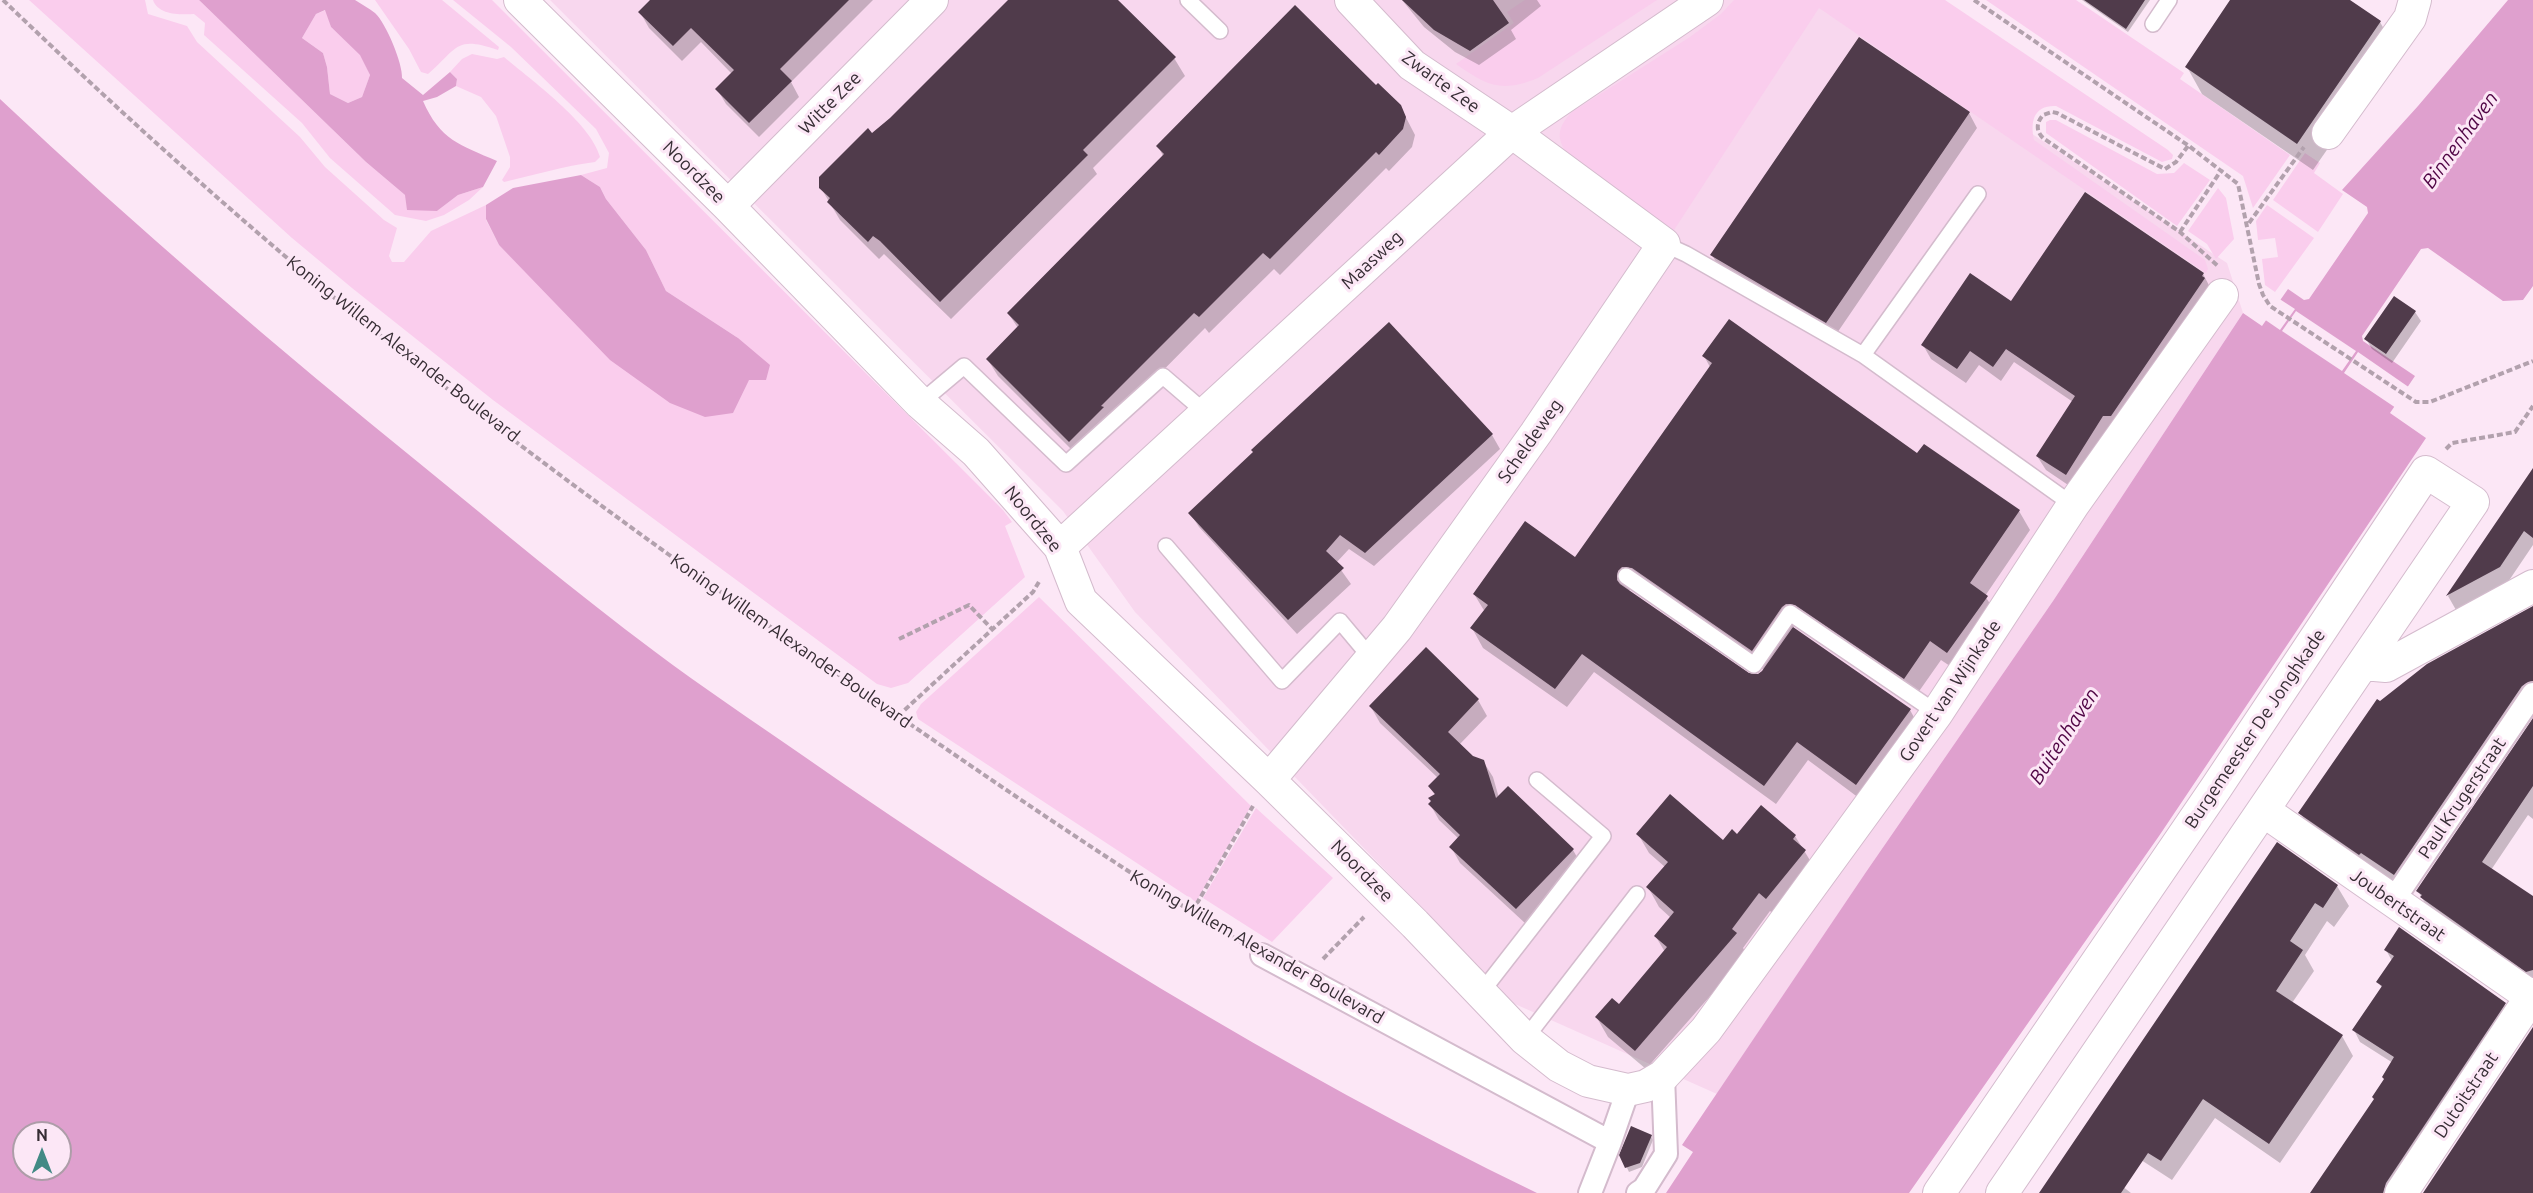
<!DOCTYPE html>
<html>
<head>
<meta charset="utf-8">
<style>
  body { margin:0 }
  #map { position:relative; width:2533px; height:1193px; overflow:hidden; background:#fce7f6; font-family:Ubuntu,sans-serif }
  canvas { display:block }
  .north { position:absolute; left:12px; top:1121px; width:60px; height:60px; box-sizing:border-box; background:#fce7f6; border:2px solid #ad9da8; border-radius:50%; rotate:0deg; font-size:16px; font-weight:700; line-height:24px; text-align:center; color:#362d34 }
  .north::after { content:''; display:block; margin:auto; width:21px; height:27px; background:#428a85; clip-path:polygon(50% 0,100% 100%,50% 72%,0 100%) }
</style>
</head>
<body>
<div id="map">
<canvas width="2533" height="1193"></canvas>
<div class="north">N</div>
</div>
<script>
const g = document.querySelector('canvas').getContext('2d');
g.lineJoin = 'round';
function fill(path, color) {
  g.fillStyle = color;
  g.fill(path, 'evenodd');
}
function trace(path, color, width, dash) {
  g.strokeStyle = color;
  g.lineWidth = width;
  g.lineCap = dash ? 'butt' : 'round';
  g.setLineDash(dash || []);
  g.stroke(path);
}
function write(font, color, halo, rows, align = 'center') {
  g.font = font + ' Ubuntu,sans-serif';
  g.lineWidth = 6;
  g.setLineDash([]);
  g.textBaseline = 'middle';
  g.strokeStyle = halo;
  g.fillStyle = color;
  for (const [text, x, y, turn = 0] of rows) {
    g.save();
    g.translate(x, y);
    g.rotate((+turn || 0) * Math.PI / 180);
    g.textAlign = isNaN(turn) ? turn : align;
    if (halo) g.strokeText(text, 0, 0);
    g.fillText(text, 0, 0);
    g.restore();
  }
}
const built = new Path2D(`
  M 550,0 L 1830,0 L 2227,263 L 2243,313 L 2053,601 L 1866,872 L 1717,1094 L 1515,1004 L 1135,612 L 1063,511 Z`);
const green = new Path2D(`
  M 29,0 L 145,0 L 148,14 L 187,26 L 197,42 L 300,137 L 325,167 L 384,220 L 397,228 L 389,256 L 392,262 L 404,262 L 431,231 L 486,205 L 486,220 L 499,245 L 528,273 L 738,338 L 666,291 L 646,250 L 606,199 L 600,187 L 581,175 L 607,168 L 609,153 L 596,129 L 511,47 L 453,0 L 492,0 L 1003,510 L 1012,522 L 1005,526 L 1025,577 L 908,683 L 891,688 L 877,684 L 493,400 L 352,288 L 292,238 Z
  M 153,0 L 199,0 L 366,162 L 405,195 L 437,211 L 458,195 L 483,187 L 469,200 L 444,215 L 426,221 L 395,215 L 330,158 L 302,123 L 204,35 L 205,23 L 194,14 C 180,15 158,15 153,0 Z
  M 375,0 L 442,0 L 499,47 L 498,50 C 455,35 458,48 428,74 L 421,72 L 409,49 Z
  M 1525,0 L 1657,0 L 1538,78 C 1501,93 1487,86 1456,64 L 1514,23 L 1507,12 Z
  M 1734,0 L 1945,0 L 2168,150 L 2173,155 L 2172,159 L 2162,162 L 2056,106 C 2034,105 2030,121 2034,140 L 2205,260 L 2208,269 L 2206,273 L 1819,8 L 1674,230 L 1574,162 C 1558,144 1553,131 1572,112 L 1690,37 L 1721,14 Z
  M 1986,0 L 2076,0 L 2184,73 L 2180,79 L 2290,155 L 2253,208 L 2243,176 Z
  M 326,10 L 331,27 L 361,55 L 370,75 L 362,97 L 348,103 L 330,94 L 327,67 L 323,53 L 302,38 L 316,14 Z
  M 472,54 L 497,59 L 504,57 C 531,80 591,123 600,157 L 595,162 C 564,166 534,175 504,182 L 502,180 L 510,167 L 510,157 L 496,116 L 481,97 L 456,86 L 457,79 L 450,72 L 462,59 Z
  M 2050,120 L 2056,120 L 2157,174 L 2174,173 L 2184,163 L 2210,180 L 2177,226 L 2046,133 L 2046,122 Z
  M 2305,153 L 2320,163 L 2314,173 L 2343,194 L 2318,232 L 2273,200 Z
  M 2218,188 L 2226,198 L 2234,239 L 2216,259 L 2207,244 L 2188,231 Z
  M 2267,205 L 2314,238 L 2275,292 L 2265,285 L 2262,259 L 2278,257 L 2275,238 L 2258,240 L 2256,221 Z
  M 1039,597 L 1251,806 L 1196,902 L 918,719 L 916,712 L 921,704 Z
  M 1256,808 L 1333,878 L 1272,942 L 1203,898 Z`);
const water = new Path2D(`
  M 199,0 L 355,0 C 361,4 369,8 375,13 C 386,23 403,64 402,78 L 423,95 L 450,72 L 457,79 L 456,86 L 437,97 L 423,101 C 440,140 460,145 497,161 L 483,187 L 458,195 L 437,211 L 407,210 L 405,195 L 366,162 ZM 325,10 L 331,27 L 360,55 L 370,75 L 362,97 L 348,103 L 330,94 L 327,67 L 323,53 L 302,38 L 316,14 Z
  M 2508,0 L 2533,0 L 2533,286 L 2523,300 L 2503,301 L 2428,248 L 2421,249 L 2362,336 L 2363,341 L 2415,376 L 2390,413 L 2426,438 L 2159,836 L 1909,1193 L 1666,1193 L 1693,1152 L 1682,1145 L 1866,872 L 2053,601 L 2243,313 L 2262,326 L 2288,289 L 2304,300 L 2309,299 L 2368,213 L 2367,207 L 2342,190 L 2418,106 Z
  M 0,99 C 136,227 278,349 424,467 C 500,529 575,592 654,651 C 702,687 753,721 802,755 C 1036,918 1281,1069 1537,1193 L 0,1193 ZM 24,1133 L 60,1133 L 60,1169 L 24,1169 Z
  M 581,175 L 600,187 L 606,199 L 646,250 L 666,291 L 738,338 L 770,365 L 766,380 L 749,380 L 733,413 L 705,417 L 670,403 L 610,360 L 499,245 L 486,219 L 486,205 L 513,188 Z`);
const pier = new Path2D(`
  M 2278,298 L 2295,309 L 2280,330 L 2264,319 Z
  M 2296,311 L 2356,351 L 2342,371 L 2282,331 Z
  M 2358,352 L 2410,388 L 2396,408 L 2344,373 Z`);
const shadow = new Path2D(`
  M 653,0 L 873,0 L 791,82 L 799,97 L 759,137 L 726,104 L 717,89 L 732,74 L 701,42 L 682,61 L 649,28 L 640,12 Z
  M 1011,0 L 1116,0 L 1174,58 L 1185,76 L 1093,168 L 1097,174 L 951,319 L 884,254 L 879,259 L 840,220 L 821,188 Z
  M 1402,0 L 1537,0 L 1541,6 L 1511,30 L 1516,39 L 1479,65 L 1455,52 L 1424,27 Z
  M 2082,0 L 2150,0 L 2128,32 Z
  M 2232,0 L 2347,0 L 2380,22 L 2396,50 L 2313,170 L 2202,94 L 2187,67 Z
  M 1376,88 L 1400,106 L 1415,135 L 1412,147 L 1389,171 L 1386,168 L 1280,275 L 1274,269 L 1209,333 L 1205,328 L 1111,423 L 1080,458 L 998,376 L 988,360 L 1018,328 L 1008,313 L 1163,156 L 1158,146 Z
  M 1969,113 L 1977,128 L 1835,336 L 1720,269 L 1712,255 Z
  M 2203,274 L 2211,289 L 2074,489 L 2046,470 L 2037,456 L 2073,402 L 2014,362 L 2001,381 L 1979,365 L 1966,383 L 1931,359 L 1923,345 L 2011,303 Z
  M 2415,312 L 2421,321 L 2392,363 L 2372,349 L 2366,339 Z
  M 1704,356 L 1918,455 L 2019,511 L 2030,530 L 1985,596 L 1998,616 L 1959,672 L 1941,660 L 1915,697 L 1798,623 L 1792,628 L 1910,710 L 1921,730 L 1867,804 L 1808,760 L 1776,804 L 1594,672 L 1567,707 L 1483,648 L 1472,628 L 1485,612 L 1474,594 L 1575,559 L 1710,367 ZM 1638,585 L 1644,587 L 1764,670 L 1758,676 L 1748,675 L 1628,591 Z
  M 1492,435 L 1500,449 L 1374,566 L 1349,549 L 1336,563 L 1351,584 L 1297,634 L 1199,527 L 1190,513 Z
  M 2533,470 L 2533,545 L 2508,582 L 2456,610 L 2448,596 Z
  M 2533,608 L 2533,696 L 2401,886 L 2368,864 L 2366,866 L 2307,825 L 2300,812 L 2380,703 Z
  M 1478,700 L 1487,716 L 1459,745 L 1472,757 L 1483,761 L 1493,777 L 1499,798 L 1573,850 L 1582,866 L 1526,924 L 1460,863 L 1451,847 L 1459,839 L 1439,820 L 1430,804 L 1435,795 L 1430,787 L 1438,778 L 1380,723 L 1371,707 Z
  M 2533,721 L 2533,819 L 2528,815 L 2491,870 L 2533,898 L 2533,982 L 2429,910 L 2418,891 Z
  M 1638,834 L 1723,842 L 1738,836 L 1795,836 L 1816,870 L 1777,917 L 1770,911 L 1743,948 L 1747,954 L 1646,1069 L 1608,1037 L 1597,1018 L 1619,1006 L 1665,952 L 1656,937 L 1671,918 L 1659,907 L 1648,887 L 1665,867 L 1649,853 Z
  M 2278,844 L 2337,886 L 2349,906 L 2334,927 L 2327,921 L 2305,955 L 2314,971 L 2292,1003 L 2342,1036 L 2353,1056 L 2280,1163 L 2215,1118 L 2172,1180 L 2104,1136 Z
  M 2386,950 L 2504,1004 L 2511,1016 L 2394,1193 L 2312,1193 L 2375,1100 L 2393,1063 L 2360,1042 L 2354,1030 L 2382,988 L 2378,982 L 2392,961 Z
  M 1651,1136 L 1653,1140 L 1642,1167 L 1629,1172 L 1621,1155 Z
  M 2072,1147 L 2131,1193 L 2041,1193 Z`);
const building = new Path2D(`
  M 650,0 L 849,0 L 780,69 L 792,81 L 749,123 L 715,89 L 734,70 L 691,28 L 673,46 L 638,12 Z
  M 1008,0 L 1118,0 L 1176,57 L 1083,150 L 1088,155 L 940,302 L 880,241 L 873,236 L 868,242 L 827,202 L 830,198 L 819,188 L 819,177 L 868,128 L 872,133 L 890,118 Z
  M 1402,0 L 1493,0 L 1509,23 L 1470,51 L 1434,30 Z
  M 2084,0 L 2145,0 L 2126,29 Z
  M 2230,0 L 2350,0 L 2381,21 L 2297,144 L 2185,67 Z
  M 1295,5 L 1376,85 L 1378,83 L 1401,105 L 1406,117 L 1403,129 L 1379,155 L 1376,152 L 1270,259 L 1263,253 L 1199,317 L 1194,313 L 1101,406 L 1104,407 L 1069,442 L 986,359 L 1019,325 L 1007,313 L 1164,154 L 1156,146 Z
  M 1859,37 L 1970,112 L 1826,323 L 1710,255 Z
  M 2085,192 L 2204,273 L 2202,276 L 2205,278 L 2111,416 L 2103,416 L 2066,475 L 2036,456 L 2075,396 L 2006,349 L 1993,367 L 1970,351 L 1957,369 L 1921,345 L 1970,273 L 2011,301 Z
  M 2394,296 L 2416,311 L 2386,354 L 2364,339 Z
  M 1729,319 L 1917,453 L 1924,444 L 2020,510 L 1970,583 L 1988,596 L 1947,653 L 1930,641 L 1904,679 L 1795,605 L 1786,604 L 1782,607 L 1752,651 L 1632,568 L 1622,567 L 1618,571 L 1617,580 L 1620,584 L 1749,673 L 1758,674 L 1762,671 L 1793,627 L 1911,709 L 1856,785 L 1797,742 L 1764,786 L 1582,654 L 1555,689 L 1470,628 L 1488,605 L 1473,594 L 1525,521 L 1575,557 L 1712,363 L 1702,356 Z
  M 1389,322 L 1493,434 L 1365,553 L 1340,535 L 1326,551 L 1344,568 L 1288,620 L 1188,513 L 1253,452 L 1251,450 Z
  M 2533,468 L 2533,538 L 2524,531 L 2500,567 L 2446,596 Z
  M 2533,606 L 2533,681 L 2522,686 L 2394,875 L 2361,853 L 2359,855 L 2298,813 L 2377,699 L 2380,701 L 2427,664 Z
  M 1426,647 L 1479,699 L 1448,732 L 1473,756 L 1484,760 L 1496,798 L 1508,786 L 1574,849 L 1516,909 L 1449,847 L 1460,835 L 1428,804 L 1431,801 L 1428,798 L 1435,794 L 1428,786 L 1440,774 L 1369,706 Z
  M 2533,718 L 2533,786 L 2482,862 L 2533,896 L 2533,970 L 2526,972 L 2420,897 L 2422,895 L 2416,891 Z
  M 1670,794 L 1723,840 L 1732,829 L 1737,834 L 1761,805 L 1796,835 L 1793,839 L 1806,850 L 1766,899 L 1759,893 L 1732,929 L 1737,933 L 1635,1051 L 1595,1017 L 1612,998 L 1619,1004 L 1667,947 L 1654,936 L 1674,912 L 1646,887 L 1668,862 L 1636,834 Z
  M 2277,842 L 2338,885 L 2323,908 L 2315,903 L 2290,941 L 2303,950 L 2276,991 L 2343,1035 L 2269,1144 L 2203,1099 L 2161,1161 L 2148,1153 L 2121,1193 L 2039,1193 Z
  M 2399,927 L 2506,1003 L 2386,1183 L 2383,1193 L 2310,1193 L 2374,1099 L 2372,1097 L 2384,1079 L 2382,1077 L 2394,1057 L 2352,1030 L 2382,986 L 2376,982 L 2394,956 L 2384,950 Z
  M 2533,1027 L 2533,1193 L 2423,1193 Z
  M 1631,1126 L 1652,1135 L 1640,1163 L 1625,1168 L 1619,1155 Z`);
const path = new Path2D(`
  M 3,0 C 129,121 259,238 396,348 C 546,469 704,581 862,691 C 987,777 1111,863 1241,942
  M 1974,0 L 2189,146 L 2238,184 L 2259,284 L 2263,295 L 2270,306 L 2416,402 L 2430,402 L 2533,361
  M 2188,146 L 2176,162 L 2165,169 L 2057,113 L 2052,112 L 2043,115 C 2036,123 2036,131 2043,138 L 2180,232 L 2219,267
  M 2249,223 L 2304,147
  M 2180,232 L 2222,169
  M 2446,449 L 2452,443 L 2515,432 L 2533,406
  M 899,639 L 969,605 L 992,629
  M 898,716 L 1033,592 L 1040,580
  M 1192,912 L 1253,806
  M 1323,959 L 1364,917`);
const service = new Path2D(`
  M 1188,0 L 1220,31
  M 2153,24 L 2169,0
  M 1664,244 L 1686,254 L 1863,355 L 2073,505
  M 1863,355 L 1978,194
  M 920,403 L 964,366 L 1066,464 L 1163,376 L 1206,413
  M 1166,546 L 1282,681 L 1340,621 L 1371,658
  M 1626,576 L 1754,665 L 1790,613 L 1937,713
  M 1480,994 L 1603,836 L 1537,780
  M 1525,1039 L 1637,894`);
const pedestrian = new Path2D(`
  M 2392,902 L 2533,694
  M 1262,955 L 1610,1142 L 1628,1090
  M 1590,1193 L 1610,1142
  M 1638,1193 L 1644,1189 L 1666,1154 L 1663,1076`);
const minor = new Path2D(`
  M 520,0 L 728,206 L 920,403 L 976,452 L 1060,547 L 1081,601 L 1269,780 L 1415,924 L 1525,1039 L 1559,1066 L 1588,1081 L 1628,1090 L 1646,1086 L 1663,1076 L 1706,1030 L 1937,713 L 2073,505 L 2222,295
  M 2328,133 L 2410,18 L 2415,0
  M 728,206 L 932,0
  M 1060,547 L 1512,132 L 1707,0
  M 2363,664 L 2386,666 L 2533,586
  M 1269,780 L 1397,628 L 1536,433 L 1664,244 L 1512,132 L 1412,65 L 1351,0
  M 2264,811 L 2533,998
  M 1939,1193 L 2216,788 L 2426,472 L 2473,502 L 2002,1193
  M 2401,1193 L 2533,994`);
const streetNames = [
  ["Zwarte Zee",1441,82,36],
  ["Witte Zee",830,103,-45],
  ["Noordzee",694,172,45],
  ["Maasweg",1372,260,-43],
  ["Koning Willem Alexander Boulevard",403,349,38],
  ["Scheldeweg",1530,441,-55],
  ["Noordzee",1033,519,51],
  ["Koning Willem Alexander Boulevard",791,641,35],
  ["Govert van Wijnkade",1950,691,-56],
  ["Burgemeester De Jonghkade",2255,729,-56],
  ["Paul Krugerstraat",2462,798,-56],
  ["Noordzee",1362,871,45],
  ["Joubertstraat",2398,905,35],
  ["Koning Willem Alexander Boulevard",1257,947,30],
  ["Dutoitstraat",2466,1095,-56]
];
const waterNames = [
  ["Binnenhaven",2460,140,-54],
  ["Buitenhaven",2064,736,-57]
];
fill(built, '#f8d7ee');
fill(green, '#facded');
fill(water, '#dfa0ce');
fill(pier, '#fce7f6');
fill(shadow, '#0003');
fill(building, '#503b4b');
trace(service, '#d4bbcd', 18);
trace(pedestrian, '#d4bbcd', 26);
trace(minor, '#d4bbcd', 34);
trace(path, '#b2a1ad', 4, [6, 3]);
trace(service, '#fff', 15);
trace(pedestrian, '#fff', 22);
trace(minor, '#fff', 32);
write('18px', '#362d34', '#fce7f6', streetNames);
write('italic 20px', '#500545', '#fce7f6', waterNames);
</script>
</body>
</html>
